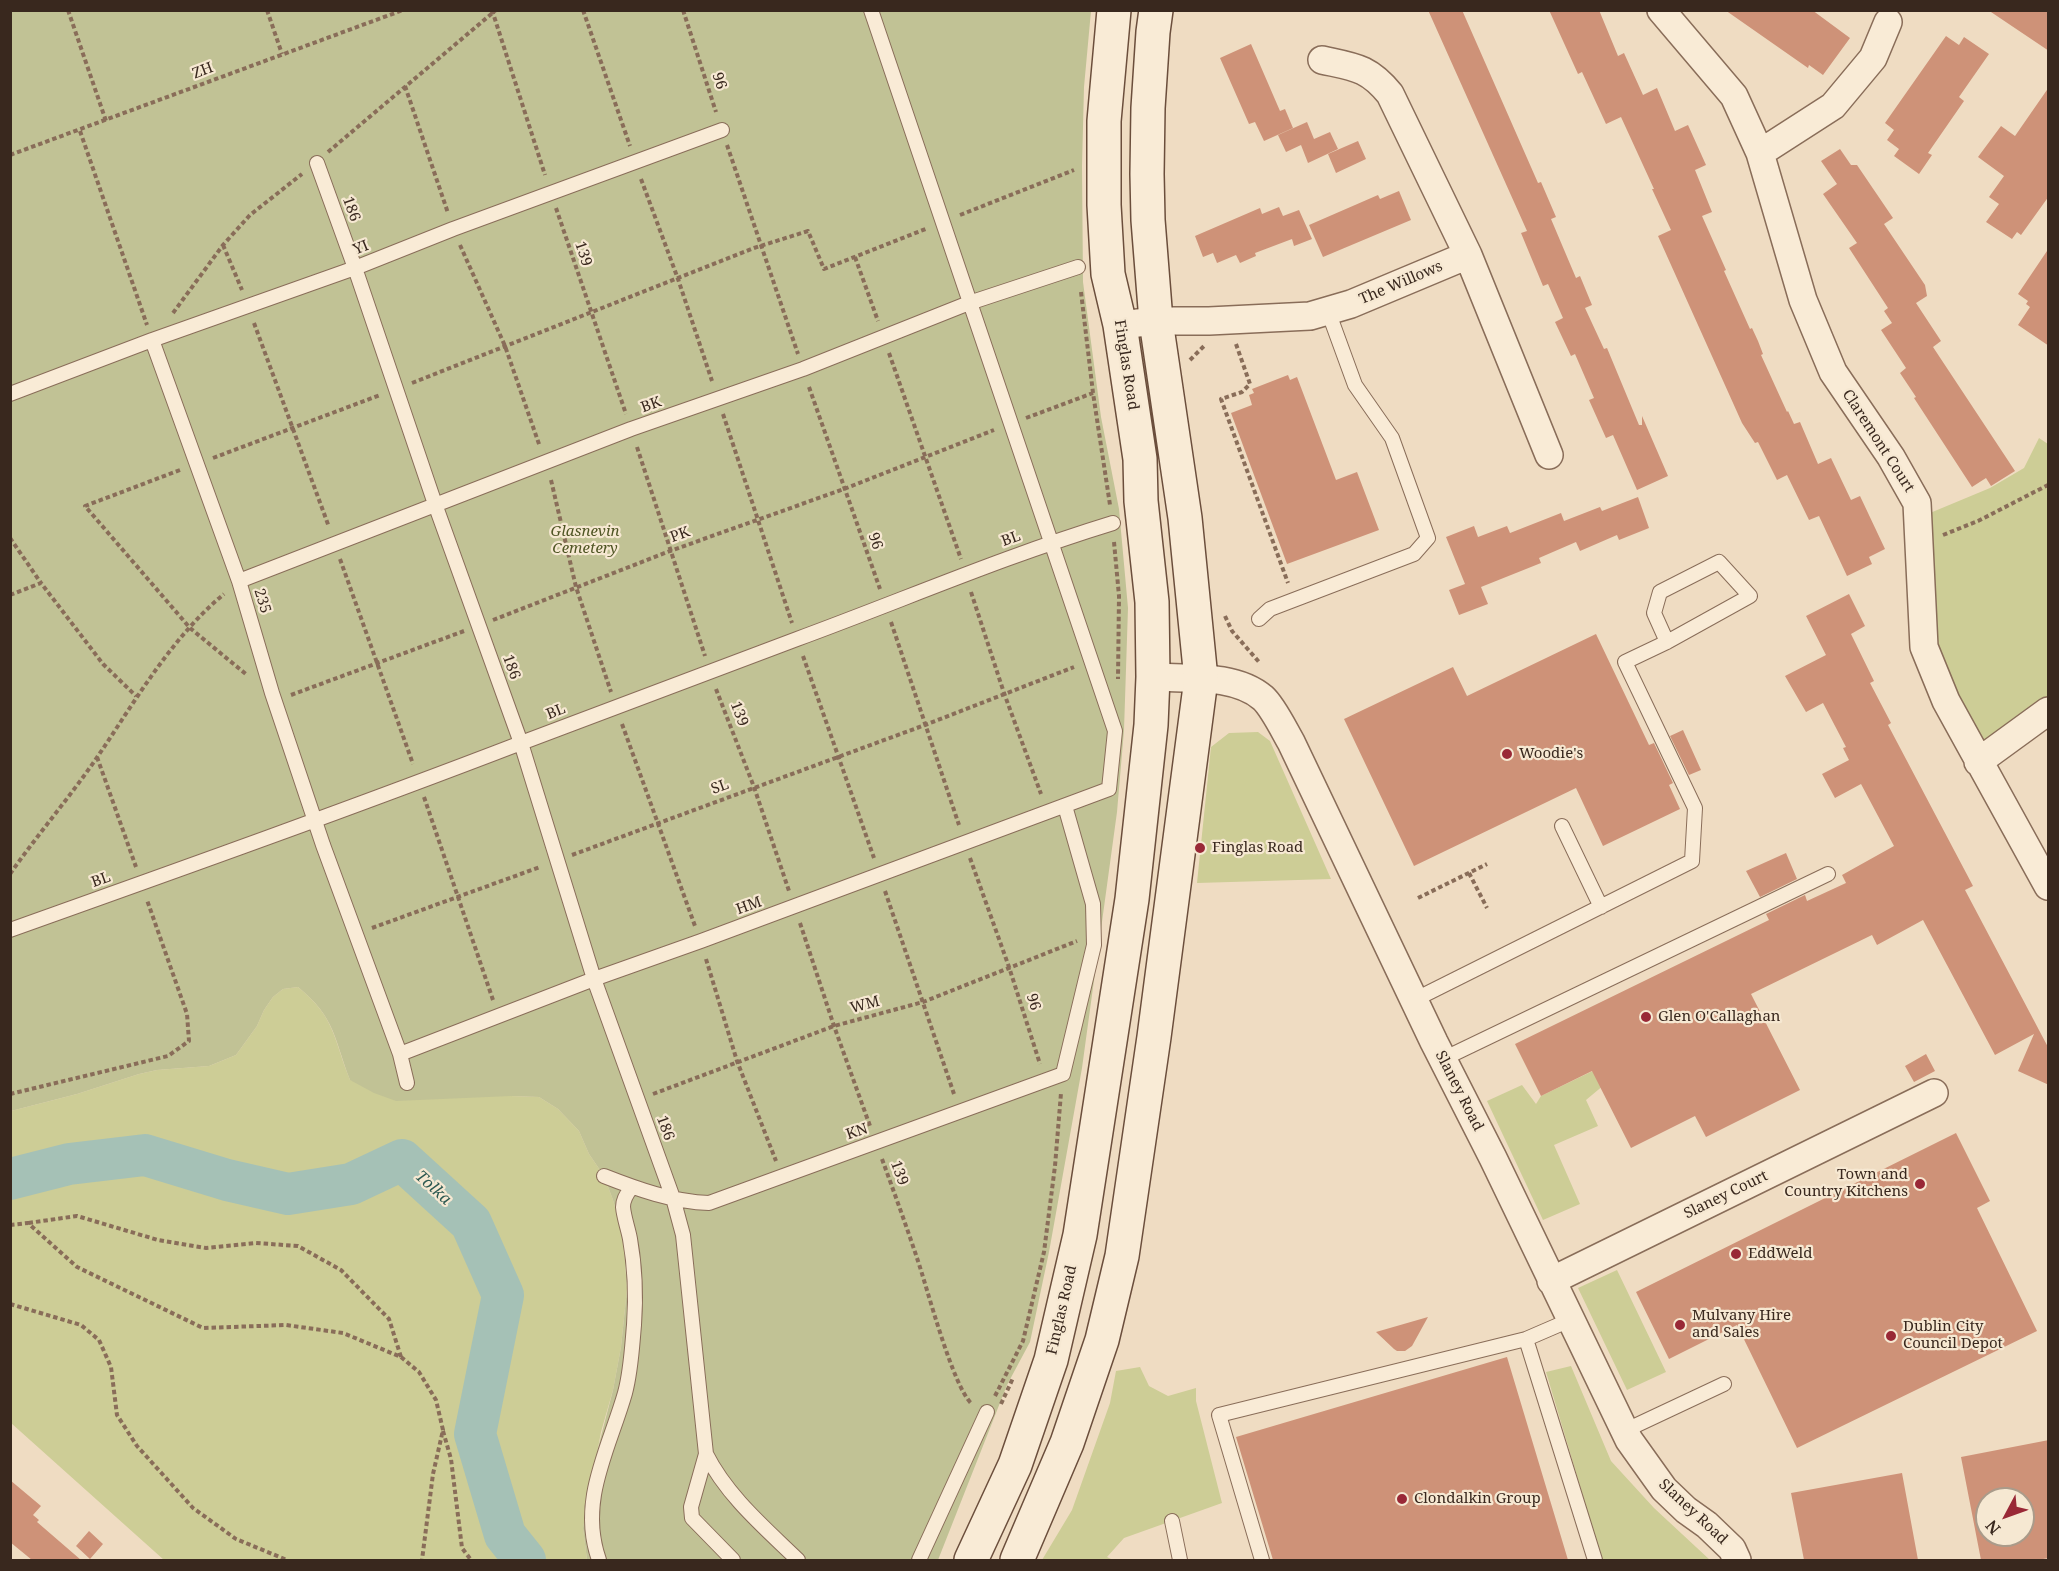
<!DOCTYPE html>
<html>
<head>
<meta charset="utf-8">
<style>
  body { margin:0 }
  #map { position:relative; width:2059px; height:1571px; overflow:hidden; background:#efdcc2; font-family:"Noto Serif",serif }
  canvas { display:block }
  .frame { position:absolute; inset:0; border:12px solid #39281e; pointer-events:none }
  .north { position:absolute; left:1975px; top:1487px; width:60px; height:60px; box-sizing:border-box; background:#f6e8d2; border:2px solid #aa9b8a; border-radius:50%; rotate:229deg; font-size:16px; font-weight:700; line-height:24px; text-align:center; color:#39281e }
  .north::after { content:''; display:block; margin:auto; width:21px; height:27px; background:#992836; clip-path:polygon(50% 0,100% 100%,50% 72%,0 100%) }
</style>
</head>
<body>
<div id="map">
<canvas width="2059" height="1571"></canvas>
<div class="frame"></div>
<div class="north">N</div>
</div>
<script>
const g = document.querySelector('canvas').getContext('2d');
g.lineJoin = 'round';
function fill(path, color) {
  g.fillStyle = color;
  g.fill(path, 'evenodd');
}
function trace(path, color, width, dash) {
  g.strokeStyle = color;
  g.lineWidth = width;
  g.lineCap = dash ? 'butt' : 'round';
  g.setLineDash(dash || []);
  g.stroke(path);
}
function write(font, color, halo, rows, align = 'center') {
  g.font = font + ' "Noto Serif",serif';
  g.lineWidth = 4.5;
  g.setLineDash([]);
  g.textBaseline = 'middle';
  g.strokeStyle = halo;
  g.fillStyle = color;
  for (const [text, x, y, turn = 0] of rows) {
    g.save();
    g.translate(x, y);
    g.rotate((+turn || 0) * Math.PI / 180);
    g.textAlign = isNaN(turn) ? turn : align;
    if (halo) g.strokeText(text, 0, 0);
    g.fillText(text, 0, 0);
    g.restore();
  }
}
const green = new Path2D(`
  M 2039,438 L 2048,444 L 2048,711 L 1978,762 L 1946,701 L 1918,518 L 1990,488 L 2024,468 Z
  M 1258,732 L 1270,741 L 1331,879 L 1197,883 L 1211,747 L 1229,733 Z
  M 298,987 C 336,1018 333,1038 350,1080 L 511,1096 L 539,1097 L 558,1109 L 579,1131 L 589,1154 L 604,1176 L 613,1200 L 623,1236 L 627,1289 L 621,1347 L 613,1390 L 601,1432 L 583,1528 L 587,1560 L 164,1560 L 11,1423 L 11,1111 L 77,1094 L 139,1074 L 157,1070 L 209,1066 L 236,1055 L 257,1026 L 264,1010 L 273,997 L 283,989 Z
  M 1659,1039 L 1586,1100 L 1598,1126 L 1554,1145 L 1580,1204 L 1543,1220 L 1487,1101 L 1522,1085 L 1536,1104 L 1541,1096 Z
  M 1617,1270 L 1666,1372 L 1627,1390 L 1578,1288 Z
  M 1571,1366 L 1611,1461 L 1654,1508 L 1710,1560 L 1602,1560 L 1546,1372 Z
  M 1140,1367 L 1149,1386 L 1168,1396 L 1196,1388 L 1196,1401 L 1222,1503 L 1124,1538 L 1107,1557 L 1113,1560 L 1042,1560 L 1072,1510 L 1110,1403 L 1116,1371 Z`);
const cemetery = new Path2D(`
  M 10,11 L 1091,11 L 1084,87 L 1082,166 L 1083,282 L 1101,417 L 1119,509 L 1128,608 L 1124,730 L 1117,812 L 1082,1068 L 1049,1252 L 1030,1342 L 1007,1385 L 938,1560 L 587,1560 L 583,1528 L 590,1479 L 613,1390 L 621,1347 L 627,1289 L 623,1236 L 613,1200 L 604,1176 L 589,1154 L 579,1131 L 558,1109 L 539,1097 L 511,1096 L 396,1101 L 374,1093 L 350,1080 C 334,1039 336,1018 298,987 L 283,989 L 273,997 L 264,1010 L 257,1026 L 236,1055 L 209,1066 L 157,1070 L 139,1074 L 77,1094 L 11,1111 Z`);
const river = new Path2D(`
  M 10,1179 L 69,1164 L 145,1155 L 227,1180 L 288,1194 L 351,1184 L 402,1160 L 471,1223 L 503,1295 L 475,1434 L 505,1535 L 525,1560`);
const building = new Path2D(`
  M 1428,10 L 1462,10 L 1538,183 L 1541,182 L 1556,217 L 1551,219 L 1576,278 L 1580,276 L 1592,305 L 1585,308 L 1604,349 L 1607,348 L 1639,425 L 1642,425 L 1642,416 L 1668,476 L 1637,490 L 1613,435 L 1606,438 L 1589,400 L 1594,398 L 1575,354 L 1571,356 L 1555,322 L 1563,318 L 1548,284 L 1543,286 L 1521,233 L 1527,231 Z
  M 1549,10 L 1599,10 L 1618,56 L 1624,53 L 1643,95 L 1657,88 L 1675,131 L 1688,125 L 1706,165 L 1695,170 L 1712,212 L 1702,216 L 1726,270 L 1724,271 L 1750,329 L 1752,328 L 1758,341 L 1763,354 L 1761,355 L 1787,412 L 1788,411 L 1794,424 L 1800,422 L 1818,464 L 1831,458 L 1851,500 L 1860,496 L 1885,549 L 1869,557 L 1872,564 L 1847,576 L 1819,516 L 1809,520 L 1787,475 L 1777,480 L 1758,442 L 1755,443 L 1742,423 L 1658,236 L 1671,230 L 1652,189 L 1654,189 L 1621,117 L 1606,124 L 1582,72 L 1578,74 Z
  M 1725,10 L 1812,10 L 1850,38 L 1823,75 L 1809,65 L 1808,68 Z
  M 1988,10 L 2049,10 L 2049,51 Z
  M 1946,36 L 1959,45 L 1964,37 L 1989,54 L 1959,97 L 1964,101 L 1928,153 L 1932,155 L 1919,174 L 1894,156 L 1899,149 L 1887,140 L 1894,130 L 1885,123 Z
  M 1251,44 L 1280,111 L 1285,109 L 1293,128 L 1264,141 L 1255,122 L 1249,124 L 1220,58 Z
  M 2049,87 L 2049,196 L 2021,235 L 2017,232 L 2012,239 L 1986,222 L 1999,204 L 1989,197 L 2004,176 L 1978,157 L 2001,126 L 2015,136 Z
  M 1307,122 L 1314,139 L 1330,132 L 1338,149 L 1308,163 L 1301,145 L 1286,152 L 1278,135 Z
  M 1358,141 L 1366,159 L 1336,173 L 1328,154 Z
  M 1840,149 L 1851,165 L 1857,165 L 1893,218 L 1884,224 L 1925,285 L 1927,296 L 1916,303 L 1941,341 L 1933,347 L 2015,471 L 1991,486 L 1986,478 L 1972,487 L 1914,398 L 1916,397 L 1900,373 L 1906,368 L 1881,330 L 1892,323 L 1884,311 L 1888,308 L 1849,248 L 1857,243 L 1823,194 L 1837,184 L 1821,161 Z
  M 1399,191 L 1411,220 L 1323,257 L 1309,225 L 1378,195 L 1380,199 Z
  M 1279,207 L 1283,216 L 1299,210 L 1312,239 L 1294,246 L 1292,239 L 1255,253 L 1256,256 L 1240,263 L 1236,255 L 1217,263 L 1213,253 L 1203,257 L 1195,236 L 1260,208 L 1262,214 Z
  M 2049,248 L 2049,346 L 2018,325 L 2030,307 L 2026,304 L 2028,301 L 2018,294 Z
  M 1288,375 L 1290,380 L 1297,377 L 1336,480 L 1357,472 L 1379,530 L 1287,564 L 1231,413 L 1252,405 L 1249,395 L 1254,393 L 1252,389 Z
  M 1638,497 L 1649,528 L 1619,540 L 1617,535 L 1580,551 L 1576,542 L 1539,558 L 1541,563 L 1481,587 L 1488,604 L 1459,615 L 1449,590 L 1465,584 L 1446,537 L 1474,526 L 1478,537 L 1507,526 L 1510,533 L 1561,513 L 1564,521 L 1600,507 L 1602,511 Z
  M 1849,594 L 1865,626 L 1851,634 L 1874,681 L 1870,683 L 1891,723 L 1888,725 L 1973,886 L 1965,890 L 2049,1049 L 2049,1085 L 2018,1071 L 2034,1034 L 1995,1055 L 1923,920 L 1877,945 L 1872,935 L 1751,994 L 1800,1090 L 1706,1137 L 1695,1116 L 1631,1148 L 1592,1071 L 1541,1096 L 1515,1044 L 1769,920 L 1766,914 L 1805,895 L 1807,901 L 1846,883 L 1842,875 L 1894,846 L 1861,784 L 1835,798 L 1822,774 L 1849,760 L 1843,748 L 1846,747 L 1823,703 L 1806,712 L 1785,676 L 1826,655 L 1806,616 Z
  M 1596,634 L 1649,745 L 1654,743 L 1673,783 L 1669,785 L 1680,809 L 1603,846 L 1576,788 L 1414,866 L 1344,719 L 1453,667 L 1467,696 Z
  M 1683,730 L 1701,770 L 1689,775 L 1670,736 Z
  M 1786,853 L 1797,879 L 1760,897 L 1746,871 Z
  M 1926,1054 L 1935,1071 L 1914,1082 L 1905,1066 Z
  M 1956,1133 L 1990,1201 L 1977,1208 L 2037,1331 L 1797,1448 L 1737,1325 L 1669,1359 L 1636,1292 Z
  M 1428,1317 L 1412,1346 L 1405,1351 L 1397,1351 L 1394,1349 L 1376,1332 Z
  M 1507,1357 L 1568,1560 L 1273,1560 L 1236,1437 Z
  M 2049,1440 L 2049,1558 L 2037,1560 L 1981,1560 L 1961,1457 ZM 1987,1499 L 2023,1499 L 2023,1535 L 1987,1535 Z
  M 1902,1473 L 1918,1560 L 1804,1560 L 1791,1493 Z
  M 10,1480 L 41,1506 L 33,1515 L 39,1520 L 37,1522 L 81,1560 L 32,1560 L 10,1542 Z
  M 89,1531 L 103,1544 L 90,1559 L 76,1546 Z`);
const path = new Path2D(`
  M 68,10 L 106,121
  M 267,10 L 282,54
  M 492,10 L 545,175
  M 583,10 L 630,146
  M 683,10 L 716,112
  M 405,86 L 448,213
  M 80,131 L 147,325
  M 727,145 L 798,354
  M 328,152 L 496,10
  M 10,155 L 403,10
  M 641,179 L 678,279 L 712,381
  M 556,208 L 626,414
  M 960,215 L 1074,170
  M 223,245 L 242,290
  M 460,245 L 505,346 L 540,447
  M 855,257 L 878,321
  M 1081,292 L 1093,393 L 1110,505
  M 173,313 L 223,245 L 250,215 L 302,174
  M 254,323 L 329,527
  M 1236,344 L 1250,384 L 1242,392 L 1221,399 L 1288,583
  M 889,353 L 961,559
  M 1190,360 L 1204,346
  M 412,383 L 754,248 L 808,231 L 824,269 L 928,228
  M 809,387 L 880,589
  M 723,414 L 792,623
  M 1026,418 L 1093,393
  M 637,447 L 705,656
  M 213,458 L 380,395
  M 180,470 L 85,506 L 190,628 L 247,675
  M 551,480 L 576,587 L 611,692
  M 1943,535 L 1978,521 L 2048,485
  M 10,538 L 41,583
  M 1114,542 L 1119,596 L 1118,679
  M 340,559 L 413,764
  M 971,592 L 1004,693 L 1041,794
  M 10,595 L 41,583 L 103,664 L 136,696
  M 1225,616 L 1232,631 L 1259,662
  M 493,620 L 670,551 L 844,489 L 994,430
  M 891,622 L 959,825
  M 803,656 L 874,858
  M 716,689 L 754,787 L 789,891
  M 291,695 L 464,631
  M 622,724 L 695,926
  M 97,757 L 136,867
  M 424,797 L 493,1000
  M 572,855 L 925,725 L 1074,667
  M 970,858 L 1009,967 L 1040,1064
  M 1469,873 L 1487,908
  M 10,874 C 38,834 70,797 98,756 C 136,700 171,638 224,594
  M 885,891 L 954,1094
  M 1418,898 L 1487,864
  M 800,923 L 834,1026 L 870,1126
  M 372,928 L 540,867
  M 706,959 L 737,1061 L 776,1161
  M 10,1094 L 168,1056 L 189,1041 L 187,1014 L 147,900
  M 653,1094 L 834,1026 L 923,1002 L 1077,941
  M 882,1159 C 894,1192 906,1225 917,1258 C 927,1287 953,1388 972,1404
  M 10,1225 L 28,1223 L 77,1267 L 203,1328 L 286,1325 L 343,1333 L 401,1357 L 389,1319 L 341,1270 L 298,1246 L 256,1243 L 206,1248 L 158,1240 L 77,1216 L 28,1223
  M 10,1304 L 81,1325 L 99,1340 L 111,1367 L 117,1415 L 137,1446 L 193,1508 L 236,1539 L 287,1560
  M 401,1357 L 419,1372 L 436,1400 L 443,1430 L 433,1474 L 422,1560
  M 995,1396 L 1023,1341 L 1044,1252 L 1055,1166 L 1061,1093
  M 1001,1404 L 1013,1378
  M 443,1431 L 451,1459 L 462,1548 L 471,1560`);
const service = new Path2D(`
  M 317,163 L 355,268 L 435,504 L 521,743 L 594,979 L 673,1198 L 683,1235 L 706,1454 C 727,1496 765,1528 798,1560
  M 152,340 L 239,581 L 272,693 L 323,845 L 400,1054 L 407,1083
  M 10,394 L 152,340 L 355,268 L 453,229 L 722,130
  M 239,581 L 631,429 L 803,369 L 969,303 L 1078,267
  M 1259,619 L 1270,609 L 1414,554 L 1428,538 L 1392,438 L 1355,385 L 1328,311
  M 1562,826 L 1601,907
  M 10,930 C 181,869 352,808 521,743 C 613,708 705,673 797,639 C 903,600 1005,556 1113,523
  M 1414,1000 L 1692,861 L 1695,808 L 1625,662 L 1667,642 L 1750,596 L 1719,562 L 1660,592 L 1654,613 L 1667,642
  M 400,1054 L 594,979 L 701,941 L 1109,789 L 1115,731 L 871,10
  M 1443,1059 L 1828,874
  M 604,1176 C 637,1189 673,1202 709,1203 L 1063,1074 L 1094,945 L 1093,904 L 1065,806
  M 1526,1339 L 1595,1560
  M 1624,1431 L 1724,1384
  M 706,1454 L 691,1507 L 692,1518 L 733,1560
  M 1172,1521 L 1180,1560
  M 599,1560 C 578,1501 609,1449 625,1393 C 631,1371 632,1347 634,1325 C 636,1297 635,1267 630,1239 C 628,1228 624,1218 623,1207 C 623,1200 627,1193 632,1187
  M 919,1560 L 987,1412
  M 1262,1560 L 1219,1415 L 1526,1339 L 1570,1320`);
const minor = new Path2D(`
  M 1661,10 L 1734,96 L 1760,153 L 1803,300 L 1833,372 L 1891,457 L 1917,503 L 1924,647 L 1946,701 L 2048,886
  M 1322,60 C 1354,67 1368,67 1390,94 L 1468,255
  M 1760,153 L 1833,106 L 1873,58 L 1888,22
  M 1120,325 L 1156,321 L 1209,321 L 1310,316 L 1351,304 L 1468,255 L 1549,455
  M 1153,677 C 1188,679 1235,674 1263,698 C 1273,707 1284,730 1291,742 L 1434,1042 L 1493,1158 L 1629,1440 L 1664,1489 L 1686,1510 L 1707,1525 L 1732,1549 L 1737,1560
  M 1978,762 L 2048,711
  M 1551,1281 L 1934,1093`);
const secondary = new Path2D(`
  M 971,1560 L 1015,1465 L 1051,1360 L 1080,1235 L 1132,899 L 1151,725 L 1153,677 L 1152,602 L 1141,501 L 1140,459 L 1120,325 L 1108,274 L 1104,205 L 1104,121 L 1114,10
  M 1017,1560 L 1067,1443 L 1102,1340 L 1122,1256 L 1154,1037 L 1201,679 L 1185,518 L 1156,321 L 1148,220 L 1147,174 L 1148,108 L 1153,32 L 1156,10`);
const markers = [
  [1507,754,6,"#992836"],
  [1200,848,6,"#992836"],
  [1646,1017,6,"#992836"],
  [1920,1184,6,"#992836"],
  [1736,1254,6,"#992836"],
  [1680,1325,6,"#992836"],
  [1891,1336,6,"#992836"],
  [1402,1499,6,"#992836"]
];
const streetNames = [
  ["ZH",203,71,-21],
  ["96",719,81,72],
  ["186",351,209,70],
  ["YI",361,248,-22],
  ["139",583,254,72],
  ["The Willows",1401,283,-23],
  ["Finglas Road",1126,365,81],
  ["BK",651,405,-20],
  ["Claremont Court",1878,441,57],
  ["PK",680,535,-20],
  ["BL",1011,539,-20],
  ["96",875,541,71],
  ["235",262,601,73],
  ["186",511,667,70],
  ["BL",556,712,-22],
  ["139",739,714,69],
  ["SL",720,787,-20],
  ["BL",101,880,-20],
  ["HM",749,906,-20],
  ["96",1033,1002,73],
  ["WM",865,1005,-15],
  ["Slaney Road",1459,1091,63],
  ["186",665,1128,70],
  ["KN",857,1132,-19],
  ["139",899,1173,70],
  ["Slaney Court",1726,1195,-26],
  ["Finglas Road",1062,1310,-77],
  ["Slaney Road",1693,1512,43]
];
const parkNames = [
  ["Glasnevin",585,532],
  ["Cemetery",585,549]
];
const poiNames = [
  ["Woodie's",1519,754],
  ["Finglas Road",1212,848],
  ["Glen O'Callaghan",1658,1017],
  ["Town and",1908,1175,"right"],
  ["Country Kitchens",1908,1192,"right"],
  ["EddWeld",1748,1254],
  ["Mulvany Hire",1692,1316],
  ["and Sales",1692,1333],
  ["Dublin City",1903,1327],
  ["Council Depot",1903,1344],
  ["Clondalkin Group",1414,1499]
];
const waterNames = [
  ["Tolka",433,1188,42]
];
fill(green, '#cdcd96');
fill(cemetery, '#c1c295');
trace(river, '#a5c1b6', 42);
fill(building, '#ce9278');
trace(service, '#896d59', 16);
trace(minor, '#896d59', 30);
trace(secondary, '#6b4e3c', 36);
trace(path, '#896d59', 4, [4.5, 3]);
trace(service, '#f9ebd6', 14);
trace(minor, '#f9ebd6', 27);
trace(secondary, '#f9ebd6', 33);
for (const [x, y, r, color] of markers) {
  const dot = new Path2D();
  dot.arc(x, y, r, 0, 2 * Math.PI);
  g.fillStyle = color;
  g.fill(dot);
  trace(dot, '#f6e8d2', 2);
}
write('15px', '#39281e', '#f6e8d2', streetNames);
write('italic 15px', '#4f5524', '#f6e8d2', parkNames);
write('15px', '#39281e', '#f6e8d2', poiNames, 'left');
write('italic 16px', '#2d5951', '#f6e8d2', waterNames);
</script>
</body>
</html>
